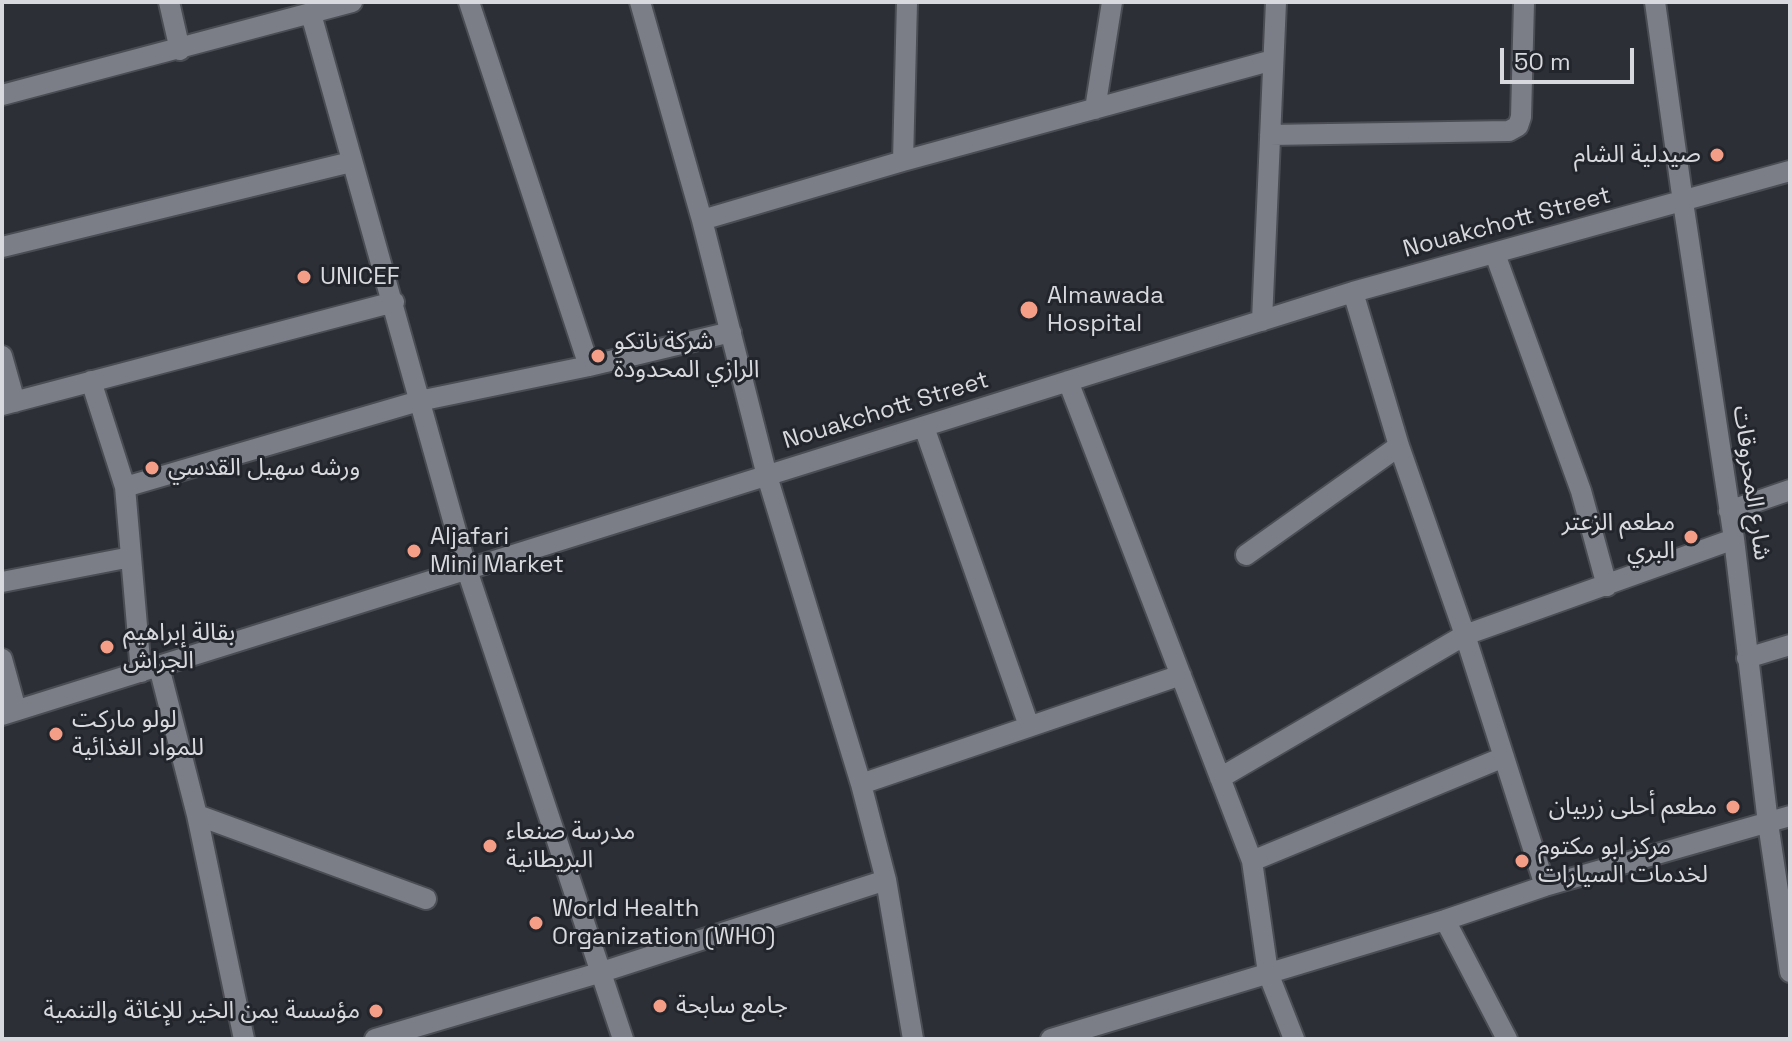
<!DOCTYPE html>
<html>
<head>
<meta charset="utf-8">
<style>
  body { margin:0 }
  #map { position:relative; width:1792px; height:1041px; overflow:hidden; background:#2c2f36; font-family:"Space Grotesk",sans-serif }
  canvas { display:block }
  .frame { position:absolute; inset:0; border:4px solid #d7d9de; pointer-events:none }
  .scale { position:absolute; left:1500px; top:48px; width:134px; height:36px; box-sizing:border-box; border:4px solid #d7d9de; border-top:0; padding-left:10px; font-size:24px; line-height:28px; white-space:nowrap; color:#d7d9de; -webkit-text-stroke:6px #23252c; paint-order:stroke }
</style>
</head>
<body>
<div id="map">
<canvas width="1792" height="1041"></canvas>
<div class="frame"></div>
<div class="scale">50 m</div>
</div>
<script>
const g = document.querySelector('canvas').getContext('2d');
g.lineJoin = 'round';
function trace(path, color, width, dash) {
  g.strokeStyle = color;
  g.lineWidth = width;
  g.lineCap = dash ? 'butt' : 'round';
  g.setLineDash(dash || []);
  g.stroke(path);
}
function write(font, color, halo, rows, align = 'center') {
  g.font = font + ' "Space Grotesk","Noto Sans Arabic",sans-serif';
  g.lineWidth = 6;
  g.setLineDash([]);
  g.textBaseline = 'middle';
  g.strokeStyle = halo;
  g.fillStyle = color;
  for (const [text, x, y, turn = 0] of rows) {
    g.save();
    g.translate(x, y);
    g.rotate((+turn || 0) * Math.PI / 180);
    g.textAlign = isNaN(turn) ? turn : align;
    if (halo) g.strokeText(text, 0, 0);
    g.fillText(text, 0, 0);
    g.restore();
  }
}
const minor = new Path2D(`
  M 169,2 L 180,50
  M 469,2 L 589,366
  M 640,2 L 702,220 L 767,476 L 861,784 L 886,880 L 913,1039
  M 1655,2 L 1683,202 L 1734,539 L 1768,823 L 1790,972
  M 311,14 L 467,570 L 623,1039
  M 2,95 L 352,2
  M 1095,109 L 1112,2
  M 1270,135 L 1509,131 L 1518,126 L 1521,117 L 1524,2
  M 903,161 L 907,2
  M 702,220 L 903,161 L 1273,60
  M 2,247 L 351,162
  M 1495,254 L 1581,491 L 1607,586
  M 1353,292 L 1399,446 L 1465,635 L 1545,886
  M 1262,321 L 1276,2
  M 2,356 L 15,402
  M 91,381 L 125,487 L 141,672
  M 1068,381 L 1252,861 L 1268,973 L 1294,1039
  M 2,405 L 394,302
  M 924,427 L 1029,726
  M 125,487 L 419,401 L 589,366 L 731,332
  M 1729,511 L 1790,490
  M 1246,555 L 1399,446
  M 2,582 L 131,557
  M 1747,658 L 1790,645
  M 2,659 L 16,710
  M 159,667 L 197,815 L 244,1039
  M 2,715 L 1353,292 L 1790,171
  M 1220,778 L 1465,635 L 1734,539
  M 861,784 L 1181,675
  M 197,815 L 426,899
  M 1252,861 L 1504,757
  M 1445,920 L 1507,1039
  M 375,1039 L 602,972 L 886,880
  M 1051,1039 L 1445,920 L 1545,886 L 1790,816`);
const markers = [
  [1717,155,8,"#f49e87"],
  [304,277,8,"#f49e87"],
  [1029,310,10,"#f49e87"],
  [598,356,8,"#f49e87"],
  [152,468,8,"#f49e87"],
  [1691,537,8,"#f49e87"],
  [414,551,8,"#f49e87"],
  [107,647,8,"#f49e87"],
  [56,734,8,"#f49e87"],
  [1733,807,8,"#f49e87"],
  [490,846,8,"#f49e87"],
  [1522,861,8,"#f49e87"],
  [536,923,8,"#f49e87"],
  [660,1006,8,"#f49e87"],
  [376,1011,8,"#f49e87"]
];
const poiNames = [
  ["صيدلية الشام",1701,155,"right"],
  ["UNICEF",320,277],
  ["Almawada",1047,296],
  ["Hospital",1047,324],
  ["شركة ناتكو",614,342],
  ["الرازي المحدودة",614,370],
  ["ورشه سهيل القدسي",168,468],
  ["مطعم الزعتر",1675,523,"right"],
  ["البري",1675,551,"right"],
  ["Aljafari",430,537],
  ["Mini Market",430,565],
  ["بقالة إبراهيم",123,633],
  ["الجراش",123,661],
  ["لولو ماركت",72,720],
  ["للمواد الغذائية",72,748],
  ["مطعم أحلى زربيان",1717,807,"right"],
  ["مدرسة صنعاء",506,832],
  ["البريطانية",506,860],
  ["مركز ابو مكتوم",1538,847],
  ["لخدمات السيارات",1538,875],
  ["World Health",552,909],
  ["Organization (WHO)",552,937],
  ["جامع سابحة",676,1006],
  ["مؤسسة يمن الخير للإغاثة والتنمية",360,1011,"right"]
];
const streetNames = [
  ["Nouakchott Street",1507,223,-15],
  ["Nouakchott Street",886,411,-17],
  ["شارع المحروقات",1751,483,82]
];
trace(minor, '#4b4d54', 24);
trace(minor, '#7b7e87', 20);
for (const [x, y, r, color] of markers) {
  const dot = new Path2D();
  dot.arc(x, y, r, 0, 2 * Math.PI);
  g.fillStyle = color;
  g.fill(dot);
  trace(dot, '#23252c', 3);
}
write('24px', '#d7d9de', '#23252c', poiNames, 'left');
write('24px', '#d7d9de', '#23252c', streetNames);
</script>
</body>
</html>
